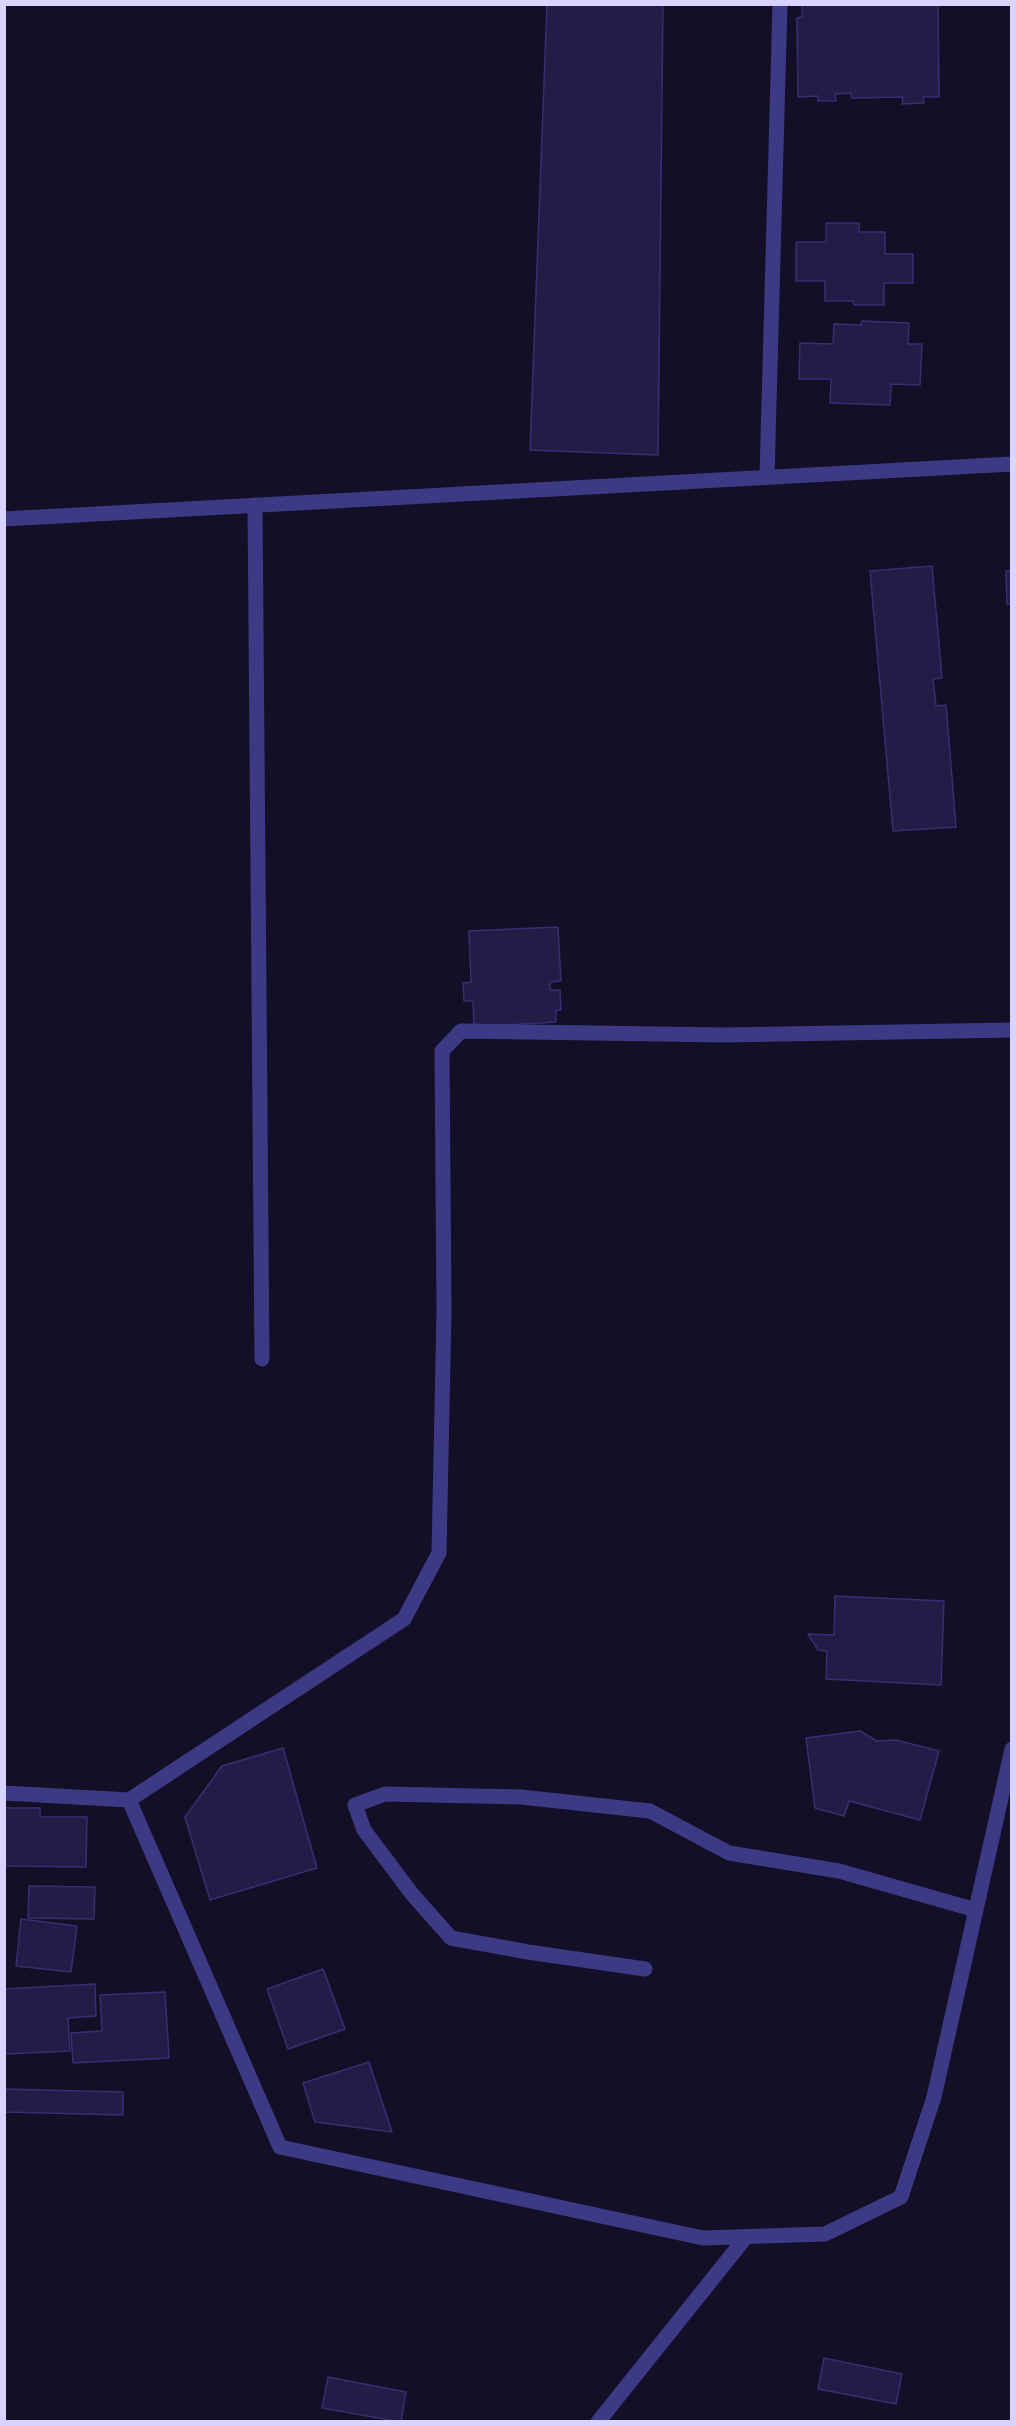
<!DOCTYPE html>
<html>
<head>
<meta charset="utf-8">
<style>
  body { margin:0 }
  #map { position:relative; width:1016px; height:2426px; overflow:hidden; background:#130f26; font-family:Commissioner,sans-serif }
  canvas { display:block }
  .frame { position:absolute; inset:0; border:6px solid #d9d4ff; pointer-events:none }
</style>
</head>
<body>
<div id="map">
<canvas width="1016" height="2426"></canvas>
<div class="frame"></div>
</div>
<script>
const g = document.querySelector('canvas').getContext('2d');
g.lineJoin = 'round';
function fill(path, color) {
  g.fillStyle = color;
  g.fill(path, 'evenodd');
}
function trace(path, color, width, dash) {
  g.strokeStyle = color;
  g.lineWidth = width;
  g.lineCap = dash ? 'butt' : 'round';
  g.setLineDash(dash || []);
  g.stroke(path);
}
const building = new Path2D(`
  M 547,4 L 663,4 L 658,455 L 530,450 Z
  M 802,4 L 938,4 L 939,97 L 923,97 L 924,103 L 902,104 L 903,97 L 852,98 L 851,93 L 835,94 L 836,101 L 818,101 L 818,96 L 798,97 L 797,18 L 802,17 Z
  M 826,223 L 859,223 L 859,232 L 885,232 L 885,254 L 913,254 L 913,283 L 884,283 L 884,305 L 854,305 L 853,301 L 825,301 L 825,281 L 796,281 L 796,242 L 826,242 Z
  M 862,321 L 909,323 L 908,344 L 922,344 L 920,385 L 891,384 L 890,405 L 830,403 L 831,379 L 799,379 L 800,343 L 833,344 L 834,324 L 861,325 Z
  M 932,566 L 942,678 L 933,679 L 936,706 L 946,705 L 956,827 L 893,831 L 870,571 Z
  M 1006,571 L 1012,571 L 1012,604 L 1007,604 Z
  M 558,927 L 561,981 L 550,982 L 550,990 L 560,990 L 561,1010 L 556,1010 L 556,1022 L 474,1027 L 473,1001 L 464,1001 L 463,983 L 471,982 L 469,931 Z
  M 835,1596 L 944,1601 L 941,1685 L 826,1679 L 827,1651 L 818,1650 L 808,1634 L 834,1635 Z
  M 860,1731 L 877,1741 L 896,1740 L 939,1751 L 920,1820 L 849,1801 L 844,1816 L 815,1808 L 806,1738 Z
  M 283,1748 L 317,1868 L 210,1900 L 185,1817 L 222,1766 Z
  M 4,1808 L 40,1808 L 40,1817 L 87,1817 L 86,1867 L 4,1866 Z
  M 29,1886 L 95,1887 L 94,1919 L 28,1918 Z
  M 21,1919 L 77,1926 L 71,1972 L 16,1966 Z
  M 323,1969 L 345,2029 L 288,2049 L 267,1989 Z
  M 95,1984 L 96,2016 L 68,2018 L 70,2051 L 4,2054 L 4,1989 Z
  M 165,1992 L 169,2058 L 73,2063 L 71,2033 L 102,2031 L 100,1995 Z
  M 369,2062 L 392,2132 L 315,2122 L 303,2083 Z
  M 4,2089 L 123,2092 L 123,2115 L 4,2112 Z
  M 824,2358 L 902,2374 L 896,2404 L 818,2389 Z
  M 328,2377 L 406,2392 L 401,2422 L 322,2408 Z`);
const minor = new Path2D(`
  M 767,476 L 780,4
  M 255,505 L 262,1359
  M 4,1793 L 129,1800 L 280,2147 L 703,2238 L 825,2234 L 901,2197 L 934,2097 L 1012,1749
  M 129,1800 L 404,1619 L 439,1553 L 444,1311 L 442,1051 L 461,1031 L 724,1035 L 1012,1030
  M 645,1969 L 528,1952 L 451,1938 L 412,1894 L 364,1830 L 355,1805 L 385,1794 L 521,1797 L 650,1811 L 729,1853 L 839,1871 L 976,1910
  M 598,2422 L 746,2237`);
const tertiary = new Path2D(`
  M 4,519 L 1012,464`);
fill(building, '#241b47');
trace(building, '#3b2d73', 1.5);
trace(minor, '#3d3a85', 15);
trace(tertiary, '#3d3a85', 15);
</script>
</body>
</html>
